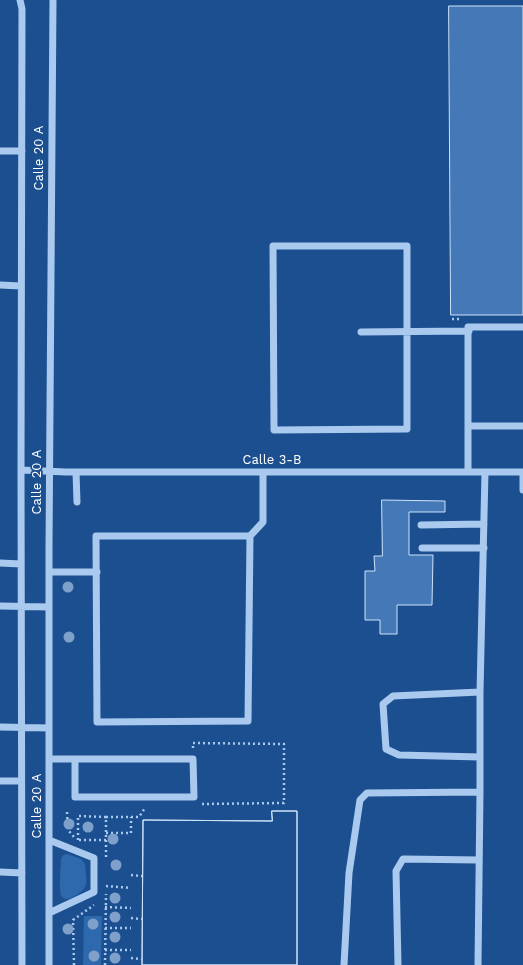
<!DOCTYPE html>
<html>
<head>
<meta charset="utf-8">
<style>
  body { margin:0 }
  canvas { display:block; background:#1b4f8f }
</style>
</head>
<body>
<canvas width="523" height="965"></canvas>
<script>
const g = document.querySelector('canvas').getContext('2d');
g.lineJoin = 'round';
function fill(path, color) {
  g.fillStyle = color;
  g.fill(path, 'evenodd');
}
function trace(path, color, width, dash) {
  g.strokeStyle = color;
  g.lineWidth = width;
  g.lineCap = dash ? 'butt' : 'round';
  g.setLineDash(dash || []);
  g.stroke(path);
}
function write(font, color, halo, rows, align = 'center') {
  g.font = font + ' "Work Sans",sans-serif';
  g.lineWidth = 3.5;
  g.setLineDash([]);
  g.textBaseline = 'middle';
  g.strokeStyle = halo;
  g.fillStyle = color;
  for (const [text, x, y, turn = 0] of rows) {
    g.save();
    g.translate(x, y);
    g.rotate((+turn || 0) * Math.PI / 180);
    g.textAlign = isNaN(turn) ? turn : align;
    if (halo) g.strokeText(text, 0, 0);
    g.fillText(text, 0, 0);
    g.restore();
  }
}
const green = new Path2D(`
  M 67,854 L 81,859 L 85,864 C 86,884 91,888 71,898 C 68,899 65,900 62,897 C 58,892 61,866 61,859 L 63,855 Z
  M 84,916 L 102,916 L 101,965 L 83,965 Z`);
const building = new Path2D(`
  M 449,6 L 523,6 L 523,315 L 451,315 Z
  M 382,500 L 445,501 L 445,512 L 409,512 L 409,555 L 433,555 L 432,605 L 397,605 L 397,634 L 380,634 L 380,620 L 365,620 L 365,571 L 375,571 L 374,556 L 382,556 Z
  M 272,811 L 297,811 L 297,965 L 142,965 L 143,820 L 272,821 Z
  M 272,811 L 297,811 L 297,965 L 142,965 L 143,820 L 272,821 Z`);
const path = new Path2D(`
  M 452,319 L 462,319
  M 193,748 L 193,743 L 284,744 L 284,803 L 202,804
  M 67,812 L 68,830 L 74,837
  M 106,817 L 139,817 L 145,808
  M 106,833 L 131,833 L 131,817
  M 78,840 L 78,816 L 106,817 L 106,840 L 78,840
  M 106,840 L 106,857
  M 131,875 L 142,876
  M 106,886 L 131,888
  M 105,907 L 131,908
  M 131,918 L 142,919
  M 105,928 L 131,928
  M 105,950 L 131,950
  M 131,958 L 142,959
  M 74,965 L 73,920 L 94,905
  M 105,965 L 106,894`);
const minor = new Path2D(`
  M 20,0 L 22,9 L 21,470 L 22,965
  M 0,151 L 22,151
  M 273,246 L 407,246 L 407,429 L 274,430 Z
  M 0,285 L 21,286
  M 361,332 L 469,331
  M 468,426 L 523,426
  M 21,470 L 66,472 L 523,472
  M 76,472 L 77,502
  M 468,472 L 468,327 L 523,327
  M 523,472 L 523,490
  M 421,525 L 484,524
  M 250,536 L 248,721 L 97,722 L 96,536 L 250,536 L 263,522 L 263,472
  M 422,548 L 484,548
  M 0,563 L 21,564
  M 49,572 L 97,572
  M 0,606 L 49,607
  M 480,692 L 393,696 L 383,704 L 386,749 L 399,755 L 480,757
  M 0,727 L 49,728
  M 49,759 L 193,759 L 194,797 L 75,797 L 75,759
  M 0,781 L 21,781
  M 49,840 L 94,858 L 94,892 L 49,913
  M 0,872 L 22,873
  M 49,965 L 49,547 L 53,0
  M 344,965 L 349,873 L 360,800 L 367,793 L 480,792
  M 398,965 L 396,871 L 403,859 L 479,860
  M 478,965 L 480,792 L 480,692 L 485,472`);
const trees = [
  [68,587],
  [69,637],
  [69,824],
  [88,827],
  [113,839],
  [116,865],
  [115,898],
  [115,917],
  [93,924],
  [68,929],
  [115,937],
  [94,956],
  [115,958]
];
const streetNames = [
  ["Calle 20 A",39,158,-90],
  ["Calle 3-B",272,460],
  ["Calle 20 A",37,482,-90],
  ["Calle 20 A",37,806,-90]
];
fill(green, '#2e69ad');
fill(building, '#4478b7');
trace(building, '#cfe3fa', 1);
trace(path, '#a9c9ee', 2.5, [2, 3]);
trace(minor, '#a9c9ee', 7);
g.fillStyle = '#7ea0ca';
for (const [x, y] of trees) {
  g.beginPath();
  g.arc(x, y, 5.5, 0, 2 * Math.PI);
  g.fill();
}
write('13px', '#fff', '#1b4f8f', streetNames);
</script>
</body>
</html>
